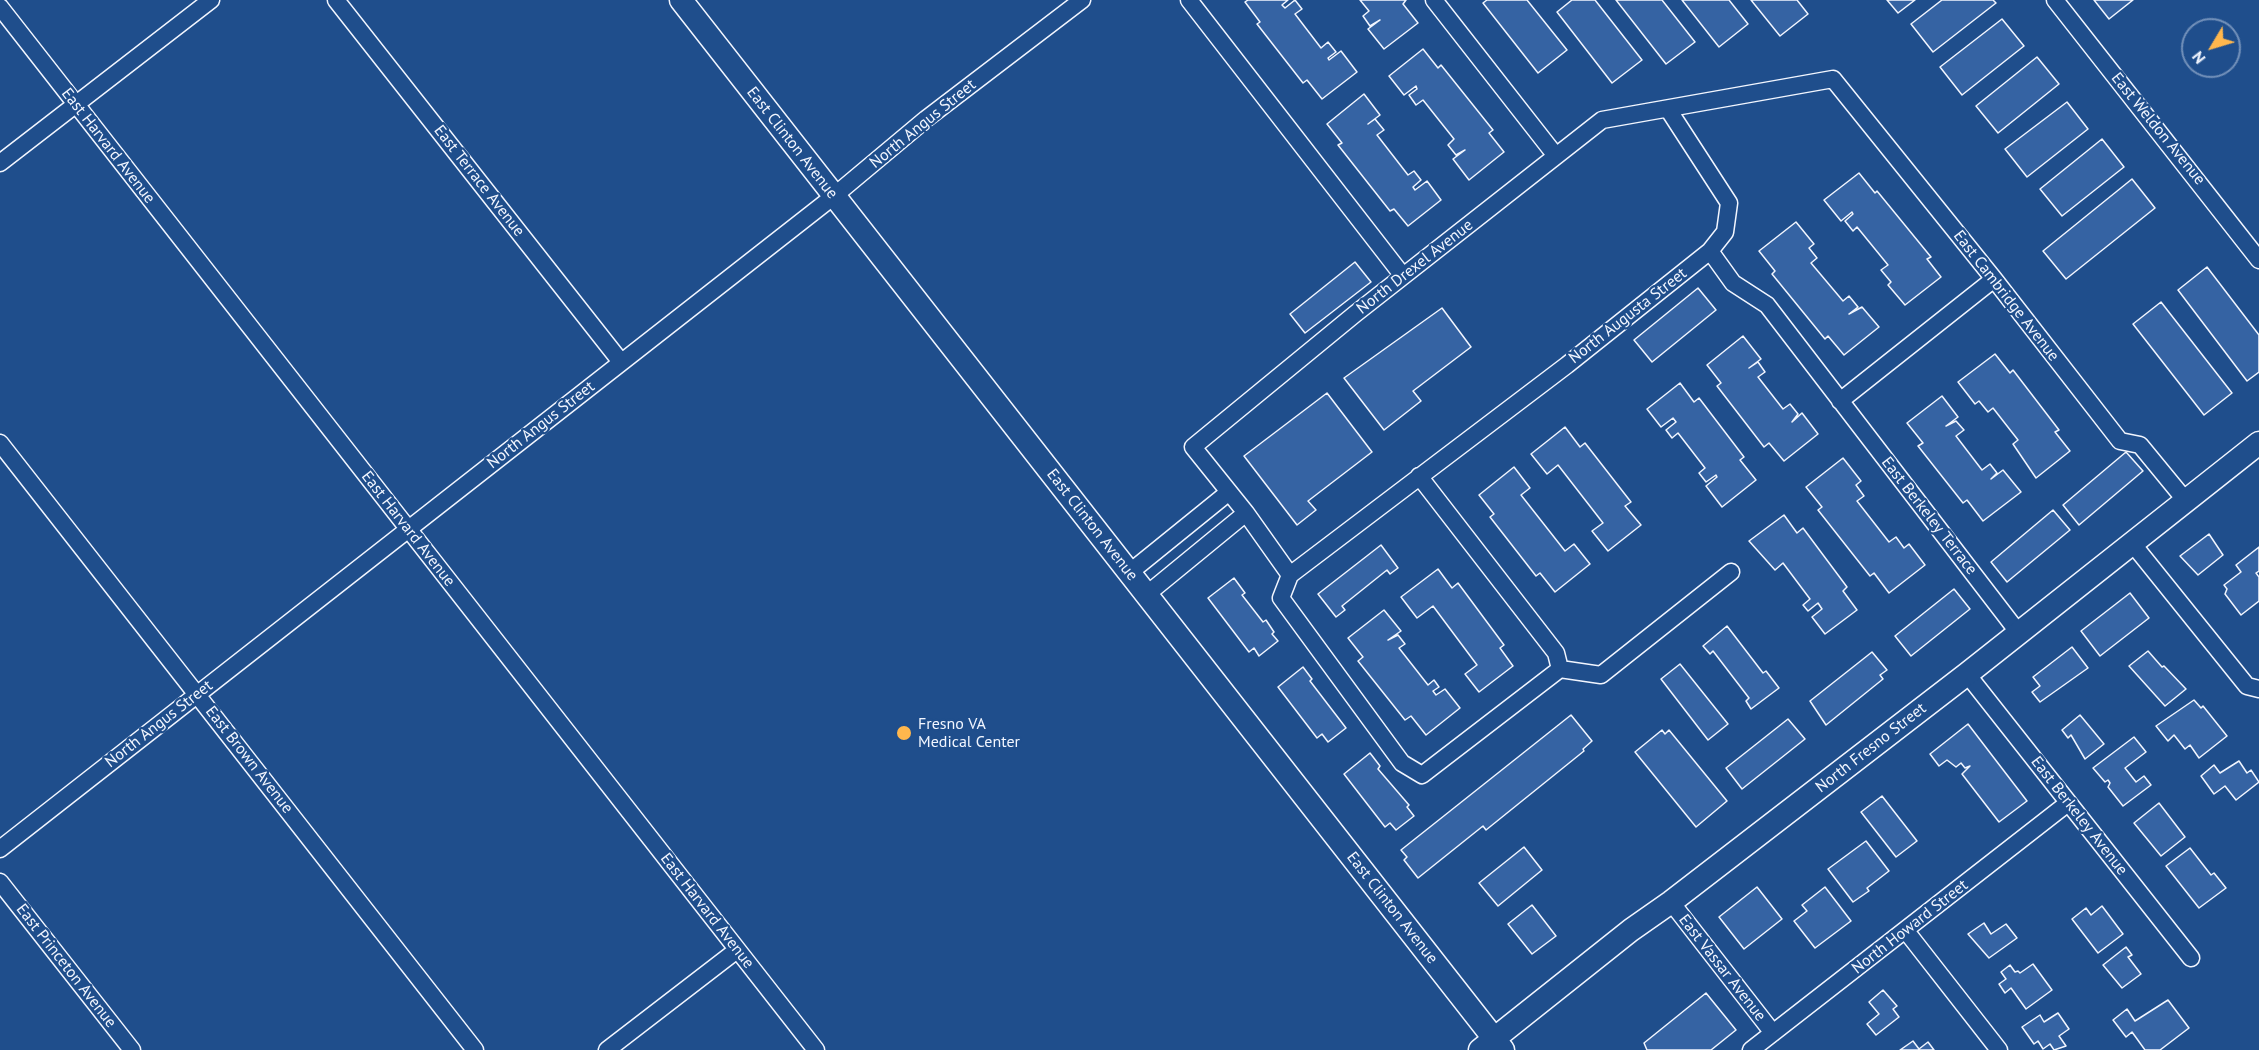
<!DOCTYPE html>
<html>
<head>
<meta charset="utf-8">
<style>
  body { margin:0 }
  #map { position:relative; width:2259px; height:1050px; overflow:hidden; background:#1f4e8c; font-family:"PT Sans",sans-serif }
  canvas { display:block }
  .north { position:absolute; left:2181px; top:18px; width:60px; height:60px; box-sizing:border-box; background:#1f4e8c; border:2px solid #7391ba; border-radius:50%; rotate:232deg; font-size:16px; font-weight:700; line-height:24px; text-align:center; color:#f2f6ff }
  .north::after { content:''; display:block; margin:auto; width:21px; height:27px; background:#ffb74d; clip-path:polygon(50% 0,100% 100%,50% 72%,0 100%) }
</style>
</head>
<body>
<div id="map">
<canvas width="2259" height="1050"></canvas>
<div class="north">N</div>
</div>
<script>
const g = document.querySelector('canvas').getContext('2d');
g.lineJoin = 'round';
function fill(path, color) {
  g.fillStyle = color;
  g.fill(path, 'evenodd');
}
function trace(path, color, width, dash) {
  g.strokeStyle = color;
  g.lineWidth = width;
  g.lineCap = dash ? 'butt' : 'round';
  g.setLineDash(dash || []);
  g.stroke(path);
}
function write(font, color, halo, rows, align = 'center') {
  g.font = font + ' "PT Sans",sans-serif';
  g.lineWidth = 4.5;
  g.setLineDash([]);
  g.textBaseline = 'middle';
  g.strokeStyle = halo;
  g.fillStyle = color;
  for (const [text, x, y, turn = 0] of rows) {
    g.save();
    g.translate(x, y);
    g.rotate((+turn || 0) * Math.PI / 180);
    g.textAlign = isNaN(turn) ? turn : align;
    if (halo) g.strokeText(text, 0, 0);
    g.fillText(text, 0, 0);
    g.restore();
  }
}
const building = new Path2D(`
  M 1248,0 L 1288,0 L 1282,5 L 1285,8 L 1295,0 L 1302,9 L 1295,14 L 1321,48 L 1328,42 L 1336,52 L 1328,58 L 1329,60 L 1341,51 L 1357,72 L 1322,99 L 1307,80 L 1303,83 L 1257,24 L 1260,22 L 1245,2 Z
  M 1360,0 L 1406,0 L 1403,4 L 1418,23 L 1384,49 L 1368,29 L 1380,20 L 1370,26 L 1363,16 L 1369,11 Z
  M 1487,0 L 1527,0 L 1567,50 L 1538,73 L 1483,3 Z
  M 1572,0 L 1595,0 L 1642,60 L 1612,83 L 1557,12 Z
  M 1616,0 L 1662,0 L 1695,42 L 1666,64 Z
  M 1682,0 L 1729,0 L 1748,24 L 1719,47 Z
  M 1751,0 L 1797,0 L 1808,14 L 1780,36 Z
  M 1887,0 L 1915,0 L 1898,13 Z
  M 1942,0 L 1993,0 L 1996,3 L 1933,52 L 1911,24 Z
  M 2094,0 L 2133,0 L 2109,19 Z
  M 2002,19 L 2024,46 L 1962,95 L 1940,67 Z
  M 1423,49 L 1438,68 L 1441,65 L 1493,130 L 1489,133 L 1504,152 L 1469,180 L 1453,159 L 1465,150 L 1456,155 L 1448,145 L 1454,139 L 1423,100 L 1416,105 L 1409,95 L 1417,89 L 1416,86 L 1404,95 L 1389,76 Z
  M 2037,57 L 2059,84 L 1998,133 L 1976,106 Z
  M 1364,94 L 1380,115 L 1368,124 L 1375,119 L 1384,130 L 1377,135 L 1408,175 L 1414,171 L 1421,180 L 1413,187 L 1415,190 L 1427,181 L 1441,200 L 1408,226 L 1394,209 L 1390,211 L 1338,145 L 1342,143 L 1327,124 Z
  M 2067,102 L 2088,129 L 2027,177 L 2005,149 Z
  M 2102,139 L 2124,167 L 2062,216 L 2040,189 Z
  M 1859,173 L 1875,193 L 1877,191 L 1931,257 L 1927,259 L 1941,277 L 1905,305 L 1888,285 L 1891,282 L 1881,270 L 1888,265 L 1857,227 L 1853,231 L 1845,221 L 1853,214 L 1852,212 L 1841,221 L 1824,200 Z
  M 2132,179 L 2155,208 L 2066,279 L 2043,251 Z
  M 1796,222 L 1814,244 L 1809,248 L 1817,258 L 1811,263 L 1843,301 L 1849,296 L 1858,307 L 1849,314 L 1862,307 L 1879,327 L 1844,355 L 1828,336 L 1825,339 L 1772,274 L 1775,271 L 1759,251 Z
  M 1355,262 L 1371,282 L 1305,333 L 1290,314 Z
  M 2207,267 L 2259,335 L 2259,372 L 2247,381 L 2178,290 Z
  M 1698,288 L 1716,310 L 1652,362 L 1634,340 Z
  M 2161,302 L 2232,393 L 2204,415 L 2133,324 Z
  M 1442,308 L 1471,347 L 1413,391 L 1421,401 L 1384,430 L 1344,378 Z
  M 1743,336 L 1761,359 L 1749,368 L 1758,362 L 1765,372 L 1758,377 L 1783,409 L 1790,404 L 1798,414 L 1792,422 L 1802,413 L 1818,434 L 1784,461 L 1769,443 L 1764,447 L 1717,386 L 1721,383 L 1707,365 Z
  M 1995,354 L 2010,373 L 2013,370 L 2059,430 L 2055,432 L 2070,451 L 2036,478 L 2013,444 L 2018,440 L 1993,408 L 1988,412 L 1979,401 L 1975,404 L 1958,382 Z
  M 1680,383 L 1694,402 L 1699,398 L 1744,457 L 1740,460 L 1756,480 L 1722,507 L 1706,486 L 1717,477 L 1716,475 L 1706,482 L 1699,473 L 1705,468 L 1678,433 L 1672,438 L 1666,430 L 1676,422 L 1673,418 L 1661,427 L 1647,409 Z
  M 1327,393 L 1372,452 L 1308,501 L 1316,510 L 1297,525 L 1244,456 Z
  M 1942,396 L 1958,417 L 1946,426 L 1956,421 L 1964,430 L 1956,436 L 1982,470 L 1990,464 L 1997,473 L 1991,479 L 2003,470 L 2021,492 L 1983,521 L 1967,500 L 1963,503 L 1918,446 L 1923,443 L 1907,423 Z
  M 1565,427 L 1580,447 L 1585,443 L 1631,502 L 1625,506 L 1641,525 L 1608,551 L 1592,531 L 1603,523 L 1558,465 L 1547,474 L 1531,454 Z
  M 2126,452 L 2143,471 L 2079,525 L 2063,505 Z
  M 1843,458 L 1861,481 L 1856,485 L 1864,496 L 1857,501 L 1889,542 L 1896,537 L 1904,548 L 1909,544 L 1925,565 L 1889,593 L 1874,573 L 1870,576 L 1818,510 L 1822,507 L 1806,487 Z
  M 1514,467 L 1530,488 L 1521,495 L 1565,551 L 1574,544 L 1590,564 L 1555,592 L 1540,573 L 1536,576 L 1490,517 L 1494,514 L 1479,495 Z
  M 2053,510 L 2070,530 L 2007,582 L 1991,562 Z
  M 1784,515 L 1797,533 L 1803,528 L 1847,587 L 1843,591 L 1857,610 L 1825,634 L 1812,617 L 1822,609 L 1818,603 L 1808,611 L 1803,605 L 1810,599 L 1783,563 L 1775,570 L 1749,541 Z
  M 2209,534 L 2223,555 L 2198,575 L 2180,556 Z
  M 1381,545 L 1398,568 L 1390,574 L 1387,570 L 1342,606 L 1345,610 L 1336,617 L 1318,594 Z
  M 2259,547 L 2259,571 L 2256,573 L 2259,577 L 2259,601 L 2241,615 L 2225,594 L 2227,589 L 2224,585 L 2241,572 L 2236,565 Z
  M 1438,569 L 1452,588 L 1458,583 L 1504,645 L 1500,648 L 1513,666 L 1479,692 L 1465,674 L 1477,665 L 1433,606 L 1417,618 L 1401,597 Z
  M 1234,578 L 1245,593 L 1242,595 L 1263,622 L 1266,620 L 1274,632 L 1272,634 L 1278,641 L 1259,656 L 1254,648 L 1249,652 L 1208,598 Z
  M 1954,589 L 1970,609 L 1911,656 L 1895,636 Z
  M 2130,593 L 2149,618 L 2100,656 L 2081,631 Z
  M 1384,610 L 1401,631 L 1388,640 L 1398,635 L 1405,644 L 1399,648 L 1428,685 L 1434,680 L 1439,687 L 1433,691 L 1436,695 L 1445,689 L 1460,708 L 1426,735 L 1411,716 L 1405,720 L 1358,661 L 1363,657 L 1348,638 Z
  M 1727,626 L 1763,673 L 1766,671 L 1779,688 L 1751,709 L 1746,701 L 1749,698 L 1713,651 L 1710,654 L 1703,646 Z
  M 2072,647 L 2088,668 L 2040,702 L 2032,692 L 2040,686 L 2033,677 Z
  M 2148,651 L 2162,667 L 2164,666 L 2186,689 L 2165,706 L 2129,666 Z
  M 1872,652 L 1887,670 L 1880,675 L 1883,679 L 1826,725 L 1810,701 Z
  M 1680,664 L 1728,724 L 1708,740 L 1661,679 Z
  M 1303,667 L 1312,679 L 1310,681 L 1346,728 L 1328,742 L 1322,734 L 1317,738 L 1278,687 Z
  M 2194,700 L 2201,708 L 2203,706 L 2227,736 L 2199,758 L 2190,745 L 2185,749 L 2174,735 L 2168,741 L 2156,726 Z
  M 1571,715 L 1592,741 L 1583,749 L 1584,751 L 1486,830 L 1483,826 L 1418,878 L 1404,860 L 1407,857 L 1401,850 Z
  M 2080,715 L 2104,744 L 2085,759 L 2071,735 L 2068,738 L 2062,730 Z
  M 1788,719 L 1805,739 L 1742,789 L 1726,768 Z
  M 1968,724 L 2027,801 L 1999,822 L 1962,774 L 1970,766 L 1965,768 L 1961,763 L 1956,767 L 1947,760 L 1939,766 L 1930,754 Z
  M 1662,730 L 1665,734 L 1669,730 L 1727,801 L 1696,827 L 1635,752 Z
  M 2134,737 L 2146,752 L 2125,768 L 2136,782 L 2144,776 L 2151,785 L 2123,806 L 2108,787 L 2110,783 L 2108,780 L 2105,782 L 2093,768 Z
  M 1370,753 L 1380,766 L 1378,769 L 1409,805 L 1407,807 L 1414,816 L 1396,830 L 1390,823 L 1385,827 L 1344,774 Z
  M 2239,761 L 2247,773 L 2251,770 L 2259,782 L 2236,800 L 2225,786 L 2214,794 L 2201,776 L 2214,765 L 2220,773 Z
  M 1882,796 L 1917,841 L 1896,857 L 1861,812 Z
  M 2159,803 L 2185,837 L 2161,856 L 2134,823 Z
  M 1866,841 L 1889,871 L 1867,888 L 1869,891 L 1853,902 L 1828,869 Z
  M 1524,847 L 1542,870 L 1498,906 L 1479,883 Z
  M 2190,848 L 2211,875 L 2214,873 L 2226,888 L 2199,908 L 2166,866 Z
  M 1757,887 L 1782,919 L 1744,949 L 1719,917 Z
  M 1825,887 L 1851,921 L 1815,948 L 1794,921 L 1807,911 L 1802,905 Z
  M 1532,905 L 1556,936 L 1532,954 L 1508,924 Z
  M 2102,906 L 2123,934 L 2098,953 L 2072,919 L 2086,908 L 2091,915 Z
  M 1984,923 L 1991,934 L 2006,924 L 2017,938 L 1989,958 L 1968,934 Z
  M 2126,947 L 2132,955 L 2128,957 L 2141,974 L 2122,988 L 2103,965 Z
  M 2033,964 L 2052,990 L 2026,1009 L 2011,988 L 2005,993 L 1999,984 L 2006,979 L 2001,972 L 2010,965 L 2015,972 L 2018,971 L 2020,973 Z
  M 1883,990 L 1897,1006 L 1893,1009 L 1899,1017 L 1876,1035 L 1867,1024 L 1879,1014 L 1869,1002 Z
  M 1706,993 L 1736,1030 L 1711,1050 L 1647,1050 L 1644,1043 Z
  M 2168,1000 L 2189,1028 L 2160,1050 L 2145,1050 L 2132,1032 L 2126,1037 L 2113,1020 L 2127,1009 L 2135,1021 Z
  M 2058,1013 L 2069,1029 L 2059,1036 L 2066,1046 L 2054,1050 L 2050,1044 L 2043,1049 L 2038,1041 L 2034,1044 L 2022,1027 L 2040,1015 L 2044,1022 Z
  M 1913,1041 L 1919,1049 L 1928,1042 L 1934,1050 L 1900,1050 Z`);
const minor = new Path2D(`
  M 336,0 L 621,362
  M 1189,0 L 1403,276
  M 1434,0 L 1556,156
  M 2055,0 L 2259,260
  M 0,7 L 816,1050
  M 1668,109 L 1729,203 L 1725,232 L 1710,251
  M 0,163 L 211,0
  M 1840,401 L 1994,279
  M 0,443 L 475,1050
  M 1419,476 L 1556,653 L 1560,669
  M 2132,543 L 2247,686 L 2259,689
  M 1129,573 L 1229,492
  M 1290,575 L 1281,598 L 1402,763 L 1422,775 L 1560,669 L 1601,675 L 1731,572
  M 1146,595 L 1246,513
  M 2018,632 L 1767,305 L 1733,283 L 1710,251 L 1567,365 L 1290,575 L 1246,513 L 1193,447 L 1355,314 L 1602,120 L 1833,79 L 1994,279 L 2120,441 L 2140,445 L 2186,501
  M 1967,674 L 2191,958
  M 0,849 L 834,196 L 926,119 L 1082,0
  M 0,882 L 132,1050
  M 1671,902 L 1773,1033
  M 1906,931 L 1999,1050
  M 607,1050 L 737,950
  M 1751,1050 L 2068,803`);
const secondary = new Path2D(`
  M 681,0 L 1503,1050
  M 1480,1050 L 1631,930 L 1671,902 L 1967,674 L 2259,443`);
const markers = [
  [904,733,8,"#ffb74d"]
];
const streetNames = [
  ["North Angus Street",923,124,-39],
  ["East Weldon Avenue",2158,129,51],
  ["East Clinton Avenue",792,143,52],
  ["East Harvard Avenue",108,146,52],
  ["East Terrace Avenue",479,181,52],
  ["North Drexel Avenue",1415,267,-38],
  ["East Cambridge Avenue",2006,296,52],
  ["North Augusta Street",1628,316,-38],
  ["North Angus Street",541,425,-38],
  ["East Berkeley Terrace",1929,516,52],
  ["East Clinton Avenue",1092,525,52],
  ["East Harvard Avenue",408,529,52],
  ["North Angus Street",159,724,-38],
  ["North Fresno Street",1871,748,-38],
  ["East Brown Avenue",249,760,52],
  ["East Berkeley Avenue",2079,816,52],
  ["East Clinton Avenue",1392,908,52],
  ["East Harvard Avenue",707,911,52],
  ["North Howard Street",1910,927,-38],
  ["East Princeton Avenue",66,966,52],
  ["East Vassar Avenue",1722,968,52]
];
const poiNames = [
  ["Fresno VA",918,724],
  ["Medical Center",918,742]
];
fill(building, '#3563a3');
trace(building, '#f2f6ff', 1.5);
trace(minor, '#f2f6ff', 19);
trace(secondary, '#f2f6ff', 25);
trace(minor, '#1f4e8c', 16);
trace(secondary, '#1f4e8c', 22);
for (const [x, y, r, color] of markers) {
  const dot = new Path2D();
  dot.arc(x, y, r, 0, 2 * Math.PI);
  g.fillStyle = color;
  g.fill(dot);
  trace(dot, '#1f4e8c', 2);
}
write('16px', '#f2f6ff', '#1f4e8c', streetNames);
write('16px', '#f2f6ff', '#1f4e8c', poiNames, 'left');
</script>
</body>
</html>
